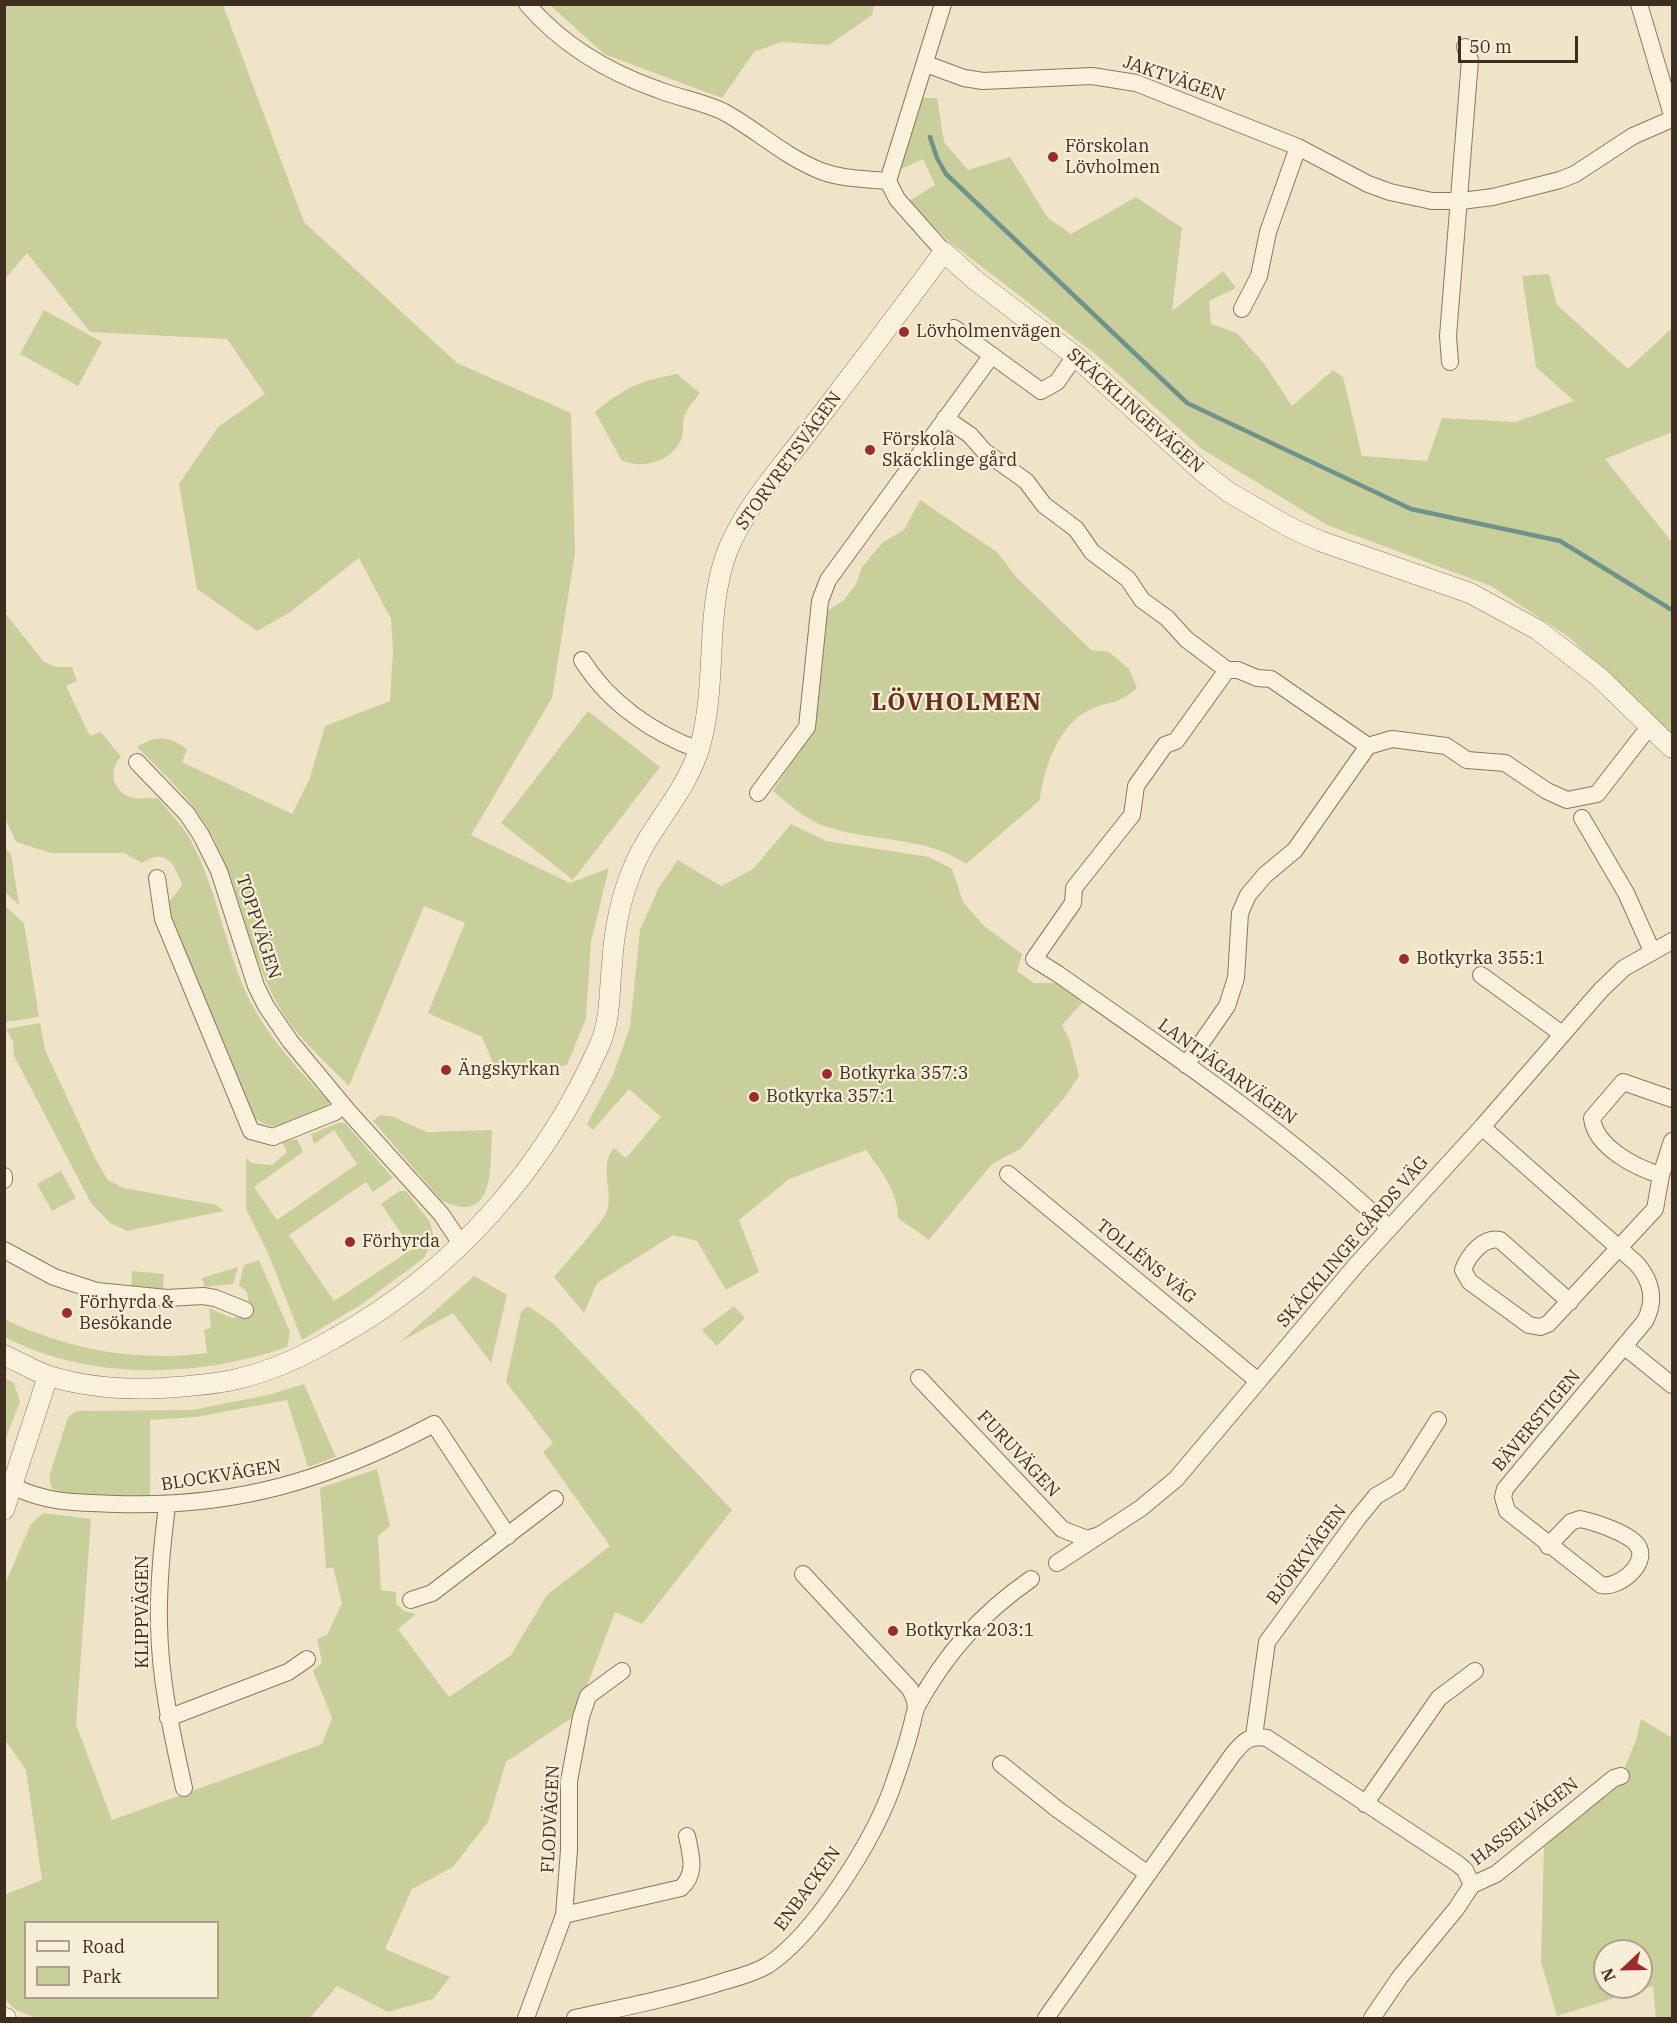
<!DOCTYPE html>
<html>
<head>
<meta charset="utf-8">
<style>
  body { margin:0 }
  #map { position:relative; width:1677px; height:2023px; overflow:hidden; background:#f0e4c8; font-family:"IBM Plex Serif",serif }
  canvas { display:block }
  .frame { position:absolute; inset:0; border:6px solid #3d2e20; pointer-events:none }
  .legend { position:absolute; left:24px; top:1921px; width:195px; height:78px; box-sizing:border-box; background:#f7eed8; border:2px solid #ada18e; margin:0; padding:8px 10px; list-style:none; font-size:18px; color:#3d2e20 }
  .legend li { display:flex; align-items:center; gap:12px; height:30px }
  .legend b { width:30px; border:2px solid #ada18e }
  .north { position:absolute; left:1593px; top:1939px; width:60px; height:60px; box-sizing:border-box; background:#f7eed8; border:2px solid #ada18e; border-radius:50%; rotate:248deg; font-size:16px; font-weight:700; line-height:24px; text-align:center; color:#3d2e20 }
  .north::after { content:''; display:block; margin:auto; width:21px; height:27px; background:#9e2a2b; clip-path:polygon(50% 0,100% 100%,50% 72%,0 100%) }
  .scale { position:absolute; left:1458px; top:36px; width:120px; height:27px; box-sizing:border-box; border:3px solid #3d2e20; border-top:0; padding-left:8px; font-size:18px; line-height:21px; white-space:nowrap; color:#3d2e20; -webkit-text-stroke:4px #f7eed8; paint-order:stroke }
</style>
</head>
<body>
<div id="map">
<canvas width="1677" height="2023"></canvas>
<div class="frame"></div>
<ul class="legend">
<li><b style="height:8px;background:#faf1dc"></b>Road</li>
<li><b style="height:16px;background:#c9cf9b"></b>Park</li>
</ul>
<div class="north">N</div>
<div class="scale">50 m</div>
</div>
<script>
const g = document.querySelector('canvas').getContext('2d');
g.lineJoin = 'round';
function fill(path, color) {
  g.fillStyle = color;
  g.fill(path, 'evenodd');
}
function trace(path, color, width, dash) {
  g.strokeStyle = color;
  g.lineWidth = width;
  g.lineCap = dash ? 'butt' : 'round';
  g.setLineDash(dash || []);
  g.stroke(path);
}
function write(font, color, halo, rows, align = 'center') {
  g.font = font + ' "IBM Plex Serif",serif';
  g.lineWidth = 4.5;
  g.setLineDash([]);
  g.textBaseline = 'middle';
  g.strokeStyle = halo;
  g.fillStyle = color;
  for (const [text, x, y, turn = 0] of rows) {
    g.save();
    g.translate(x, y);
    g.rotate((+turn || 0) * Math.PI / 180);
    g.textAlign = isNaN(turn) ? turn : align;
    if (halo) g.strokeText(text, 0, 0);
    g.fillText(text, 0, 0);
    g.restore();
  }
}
const green = new Path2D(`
  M 5,5 L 223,5 L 304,222 L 457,363 L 571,413 L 575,553 L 552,698 L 471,835 L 570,883 L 609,868 L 591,942 L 586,1019 L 567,1065 L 511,1077 L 493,1063 L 482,1037 L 428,1013 L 465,923 L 424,906 L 349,1086 C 329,1065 300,1040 284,1015 C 252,964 242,905 219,850 C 202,809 168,778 137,747 C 157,735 168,736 187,749 L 182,762 L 292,814 L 310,778 L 325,726 L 390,701 L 393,650 L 391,619 L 359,558 L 289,613 L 257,631 L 197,589 L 179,484 L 218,427 L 265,394 L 227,339 L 90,332 L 27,253 L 5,279 Z
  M 550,5 L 874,5 L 872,15 L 829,45 L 781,42 L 754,52 L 722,98 L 604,54 Z
  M 920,98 L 937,98 L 944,142 L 968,170 L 1010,157 L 1048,218 L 1071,234 L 1136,197 L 1182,228 L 1172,311 L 1223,271 L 1236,288 L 1209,301 L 1211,324 L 1237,333 L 1265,365 L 1292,406 L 1333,370 L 1343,377 L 1362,456 L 1427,461 L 1442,418 L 1516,422 L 1574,401 L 1536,367 L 1522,276 L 1549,274 L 1557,305 L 1628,369 L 1672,328 L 1672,432 L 1605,459 L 1672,542 L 1672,738 L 1569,637 L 1491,586 L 1327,525 L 1202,449 L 1094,353 L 947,240 L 909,201 L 935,185 L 923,159 L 897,171 Z
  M 44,310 L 102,342 L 78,386 L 20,354 Z
  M 677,374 L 700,393 C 695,400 686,409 684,418 C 682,424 684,431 682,437 C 673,462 644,469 622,461 L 595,412 C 627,386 637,382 677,374 Z
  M 920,500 L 997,552 L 1017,578 L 1091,650 L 1109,652 L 1129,669 L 1137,688 C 1115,707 1108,700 1087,711 C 1058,727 1043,770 1040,800 L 966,864 C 926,836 873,842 827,827 C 807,821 789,804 773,791 L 816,724 L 822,614 L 844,600 L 856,584 L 862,567 L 883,542 L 904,530 Z
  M 5,613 L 44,662 L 56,667 L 72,667 L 77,681 L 66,686 L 90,736 L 101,732 L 121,757 C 109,770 111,789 130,797 C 138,800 150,797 159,799 C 169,812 182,825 190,839 C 214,883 223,934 241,981 C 260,1029 294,1065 329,1102 L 327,1109 C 301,1120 274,1139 251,1114 L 166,908 C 169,898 178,894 182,884 C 173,862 166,848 142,863 L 124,853 L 51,853 L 16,842 L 5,818 Z
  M 588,711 L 660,767 L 573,880 L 501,823 Z
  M 791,824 L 826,841 L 929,857 L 952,869 L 963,902 L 984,926 L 1022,954 L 1017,971 L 1034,983 L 1062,983 L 1084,1001 L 1062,1025 L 1070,1041 L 1079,1076 L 1065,1097 L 1020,1149 L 992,1164 L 929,1240 L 898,1218 C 898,1192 881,1170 866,1150 L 789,1179 L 739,1220 L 759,1272 L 726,1290 L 697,1241 L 673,1235 L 597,1283 L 584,1313 L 554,1277 C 564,1265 603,1222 607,1211 C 614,1190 598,1167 614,1148 L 626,1158 L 661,1117 L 629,1089 L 593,1130 L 587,1124 L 613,1075 L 630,1027 L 640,930 L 658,889 L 678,860 L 721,886 L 753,869 Z
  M 5,848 L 11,854 L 19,905 L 5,892 Z
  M 5,906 L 24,923 L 39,1017 L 5,1022 Z
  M 40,1023 L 45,1050 L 96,1160 L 108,1180 L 124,1188 L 216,1205 L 224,1211 L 127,1231 L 110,1223 L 91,1203 L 14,1056 L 13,1042 L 6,1029 Z
  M 380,1115 L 394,1117 L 427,1132 L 492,1130 C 490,1166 496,1228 441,1200 L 373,1121 Z
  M 338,1123 L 345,1123 L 393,1178 L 373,1192 L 366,1182 L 289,1235 L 334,1301 L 412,1249 L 381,1204 L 399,1191 L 406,1191 L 430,1222 L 434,1238 L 424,1258 L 362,1304 L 302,1340 L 268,1253 L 246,1209 L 246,1158 L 252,1163 L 272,1165 L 287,1152 L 282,1142 L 297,1139 L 303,1152 L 254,1187 L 277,1220 L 357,1164 L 334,1130 L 314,1144 L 311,1134 Z
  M 61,1171 L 76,1198 L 52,1211 L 37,1184 Z
  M 259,1260 L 290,1332 L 287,1347 C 200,1378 88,1381 5,1337 L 4,1319 C 69,1350 136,1362 207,1353 L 204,1330 L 211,1328 L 209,1308 L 232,1318 L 250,1314 L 247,1292 L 239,1285 L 244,1265 Z
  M 238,1267 L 233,1284 L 205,1287 L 202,1278 Z
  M 132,1271 L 164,1274 L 163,1289 L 131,1289 Z
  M 474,1276 L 507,1295 L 491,1363 L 453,1313 L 400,1342 Z
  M 528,1306 L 554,1324 L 732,1510 L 642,1624 L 615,1612 L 576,1715 L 506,1762 L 488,1822 L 453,1867 L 412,1889 L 385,1949 L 450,1977 L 433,1999 L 388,2012 L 337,1986 L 310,2018 L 36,2018 L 16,2010 L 5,1999 L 4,1895 L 42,1880 L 26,1770 L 5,1740 L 4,1586 L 31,1524 L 43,1513 L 91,1519 L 76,1724 L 112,1820 L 322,1744 L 332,1718 L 313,1671 L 322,1662 L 317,1639 L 327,1635 L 342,1603 L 333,1567 L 326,1569 L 320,1488 L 377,1469 L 390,1526 L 378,1536 L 381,1590 L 396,1592 L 396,1604 L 404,1611 L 416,1614 L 398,1629 L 449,1697 L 511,1655 L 547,1595 L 610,1546 L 543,1452 L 553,1443 L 506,1382 L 521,1312 ZM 26,1922 L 218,1922 L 218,1998 L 26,1998 Z
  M 734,1306 L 745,1318 L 717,1346 L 702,1330 Z
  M 5,1378 L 14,1383 L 20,1402 L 5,1440 Z
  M 304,1384 L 336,1457 L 308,1467 L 287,1400 L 196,1417 L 150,1420 L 150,1497 L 62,1494 L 52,1488 L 49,1477 L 68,1417 L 76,1411 L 192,1410 L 268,1395 Z
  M 1641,1719 L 1672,1738 L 1672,2018 L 1656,2018 L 1653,1986 L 1557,2016 L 1541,1962 L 1544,1843 L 1617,1787 L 1636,1740 ZM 1605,1951 L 1641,1951 L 1641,1987 L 1605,1987 Z`);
const stream = new Path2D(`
  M 930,137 L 937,158 L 946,174 L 1187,403 L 1411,509 L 1560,541 L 1672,610`);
const minor = new Path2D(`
  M 527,4 C 563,46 607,72 659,90 C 679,98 704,102 724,112 C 757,130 785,157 821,171 C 842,179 866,179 888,181
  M 1639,4 L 1672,115
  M 926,64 L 964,78 L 983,81 L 1092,76 L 1136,83 L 1298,147 L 1368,184 L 1390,192 L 1432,201 L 1461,201 L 1493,197 L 1560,180 L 1575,174 L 1633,136 L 1672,119
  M 888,181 L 943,4
  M 888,181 L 897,199 L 944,252
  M 1242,309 L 1259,276 L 1268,232 L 1298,147
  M 954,328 L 1041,391 L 1057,382 L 1075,356
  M 1450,362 L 1448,336 L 1470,60 L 1465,47
  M 945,418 L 970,435 L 984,451 L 1026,481 L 1044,505 L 1076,529 L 1092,552 L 1128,579 L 1142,600 L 1167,618 L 1186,639 L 1227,670 L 1238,670 L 1257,678 L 1271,679 L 1368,746 L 1392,739 L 1446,746 L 1467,760 L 1505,763 L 1547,791 L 1567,800 L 1597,794 L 1649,727
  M 582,660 C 608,702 652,733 699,750
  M 1227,670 L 1176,741 L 1165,745 L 1136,786 L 1132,815 L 1074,888 L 1073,903 L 1034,959 L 1058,974 C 1172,1054 1288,1132 1389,1228
  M 137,762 L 187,814 L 201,835 L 219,871 L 256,986 L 266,1006 L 290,1041 L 348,1111 L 441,1214 L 462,1245
  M 758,793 L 807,727 L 820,601 L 828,580 L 992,355
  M 1582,818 L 1626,893 L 1652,951
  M 157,878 L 163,919 L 251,1131 L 273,1137 L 335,1112 L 343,1105
  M 1481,975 L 1562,1034
  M 1186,1065 L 1227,1006 L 1236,978 L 1240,913 L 1248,895 L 1265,875 L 1295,850 L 1368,746
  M 1482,1127 L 1637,1264 C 1652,1282 1656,1300 1645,1321 L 1505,1489 L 1503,1497 L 1507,1511 L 1601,1585 C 1617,1589 1647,1566 1639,1548 C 1633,1534 1594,1522 1580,1519 L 1571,1522 L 1548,1546
  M 1008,1174 L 1258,1381
  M 1661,1175 C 1636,1168 1595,1147 1592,1118 L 1623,1082 L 1672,1099
  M 4,1176 L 4,1180
  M 4,1250 L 54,1277 L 97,1291 L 167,1298 L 203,1296 L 215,1298 L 245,1310
  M 1570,1302 L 1500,1240 C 1483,1236 1468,1256 1463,1270 L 1470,1282 L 1529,1325 L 1540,1327 L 1548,1324 L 1655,1209 L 1661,1175 L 1672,1141
  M 1625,1347 L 1672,1385
  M 919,1378 L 1062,1529 L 1087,1539 L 1096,1536
  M 14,1487 C 51,1504 76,1502 116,1504 C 236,1508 328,1480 434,1424 L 508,1536
  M 167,1506 C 162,1545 158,1585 159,1625 C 160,1681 172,1734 184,1788
  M 1057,1563 L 1141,1508 L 1176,1479 L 1356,1265 L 1482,1127 L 1601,990 L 1624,968 L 1672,941
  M 803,1574 L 910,1689 L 915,1700 L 916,1709
  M 411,1600 L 432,1593 L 555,1499
  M 168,1718 L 288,1672 L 307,1659
  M 1254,1736 L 1267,1642 L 1358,1518 L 1376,1496 L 1398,1483 L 1438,1420
  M 1001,1764 L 1057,1809 L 1148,1874
  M 1365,1804 L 1439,1698 L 1475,1671
  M 564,1915 L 569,1850 L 569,1781 L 581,1717 L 588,1696 L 622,1671
  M 526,2018 L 564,1915 L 681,1888 C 697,1873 691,1856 687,1836
  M 575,2018 C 626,2007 676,1997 725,1981 C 739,1977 755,1973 768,1965 C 815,1934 873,1841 892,1788 C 899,1768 906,1748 911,1728 C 913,1721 914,1713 917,1706 C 946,1653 982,1613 1031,1579
  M 1046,2018 L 1233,1754 C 1244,1741 1249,1735 1267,1738 L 1458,1864 L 1465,1870 L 1472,1885
  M 1372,2018 L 1400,1977 L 1456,1909 L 1472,1885 L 1496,1874 L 1614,1778 L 1621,1776`);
const tertiary = new Path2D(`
  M 4,1355 C 19,1362 34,1371 49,1376 C 85,1387 126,1390 163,1388 C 187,1386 213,1385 237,1379 C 272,1371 304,1356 335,1338 C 453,1273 546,1167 600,1044 C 611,1018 609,991 612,964 C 614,933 619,904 630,876 C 646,829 685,797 700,746 C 718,682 704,614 727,552 C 744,509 778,471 805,436 C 852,375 898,314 944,252 L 975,280 L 1075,356 L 1205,474 L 1230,493 L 1291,528 L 1320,541 L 1470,593 L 1538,630 L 1599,677 L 1672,748
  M 4,1510 L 48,1376
  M 4,2018 L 6,2018`);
const markers = [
  [1053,157,6,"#9e2a2b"],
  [904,332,6,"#9e2a2b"],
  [870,450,6,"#9e2a2b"],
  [1404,959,6,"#9e2a2b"],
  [446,1070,6,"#9e2a2b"],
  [827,1074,6,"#9e2a2b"],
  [754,1097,6,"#9e2a2b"],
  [350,1242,6,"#9e2a2b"],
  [67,1313,6,"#9e2a2b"],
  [893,1631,6,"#9e2a2b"]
];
const streetNames = [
  ["JAKTVÄGEN",1174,79,19],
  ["SKÄCKLINGEVÄGEN",1135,411,42],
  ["STORVRETSVÄGEN",789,461,-54],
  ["TOPPVÄGEN",258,927,72],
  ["LANTJÄGARVÄGEN",1227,1072,36],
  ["SKÄCKLINGE GÅRDS VÄG",1353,1242,-49],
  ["TOLLÉNS VÄG",1146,1262,39],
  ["BÄVERSTIGEN",1537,1421,-50],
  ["FURUVÄGEN",1018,1454,47],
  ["BLOCKVÄGEN",221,1476,-9],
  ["BJÖRKVÄGEN",1307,1555,-53],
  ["KLIPPVÄGEN",143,1612,-90],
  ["FLODVÄGEN",551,1819,-87],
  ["HASSELVÄGEN",1525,1822,-38],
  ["ENBACKEN",808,1889,-54]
];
const poiNames = [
  ["Förskolan",1065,147],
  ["Lövholmen",1065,168],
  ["Lövholmenvägen",916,332],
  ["Förskola",882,440],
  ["Skäcklinge gård",882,461],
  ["Botkyrka 355:1",1416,959],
  ["Ängskyrkan",458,1070],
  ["Botkyrka 357:3",839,1074],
  ["Botkyrka 357:1",766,1097],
  ["Förhyrda",362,1242],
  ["Förhyrda &",79,1303],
  ["Besökande",79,1324],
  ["Botkyrka 203:1",905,1631]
];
const districtNames = [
  ["LÖVHOLMEN",957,703]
];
fill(green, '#c9cf9b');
trace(stream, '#6f938a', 4.5);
trace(minor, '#8d765c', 18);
trace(tertiary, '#8d765c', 21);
trace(minor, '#faf1dc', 16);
trace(tertiary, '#faf1dc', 20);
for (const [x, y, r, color] of markers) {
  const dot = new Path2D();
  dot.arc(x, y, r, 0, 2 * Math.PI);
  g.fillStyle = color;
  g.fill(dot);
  trace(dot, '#f7eed8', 2);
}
write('18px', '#3d2e20', '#f7eed8', streetNames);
write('18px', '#3d2e20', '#f7eed8', poiNames, 'left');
g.letterSpacing = '1.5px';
write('bold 24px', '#6b2e1e', '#f7eed8', districtNames);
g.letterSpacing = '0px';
</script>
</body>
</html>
